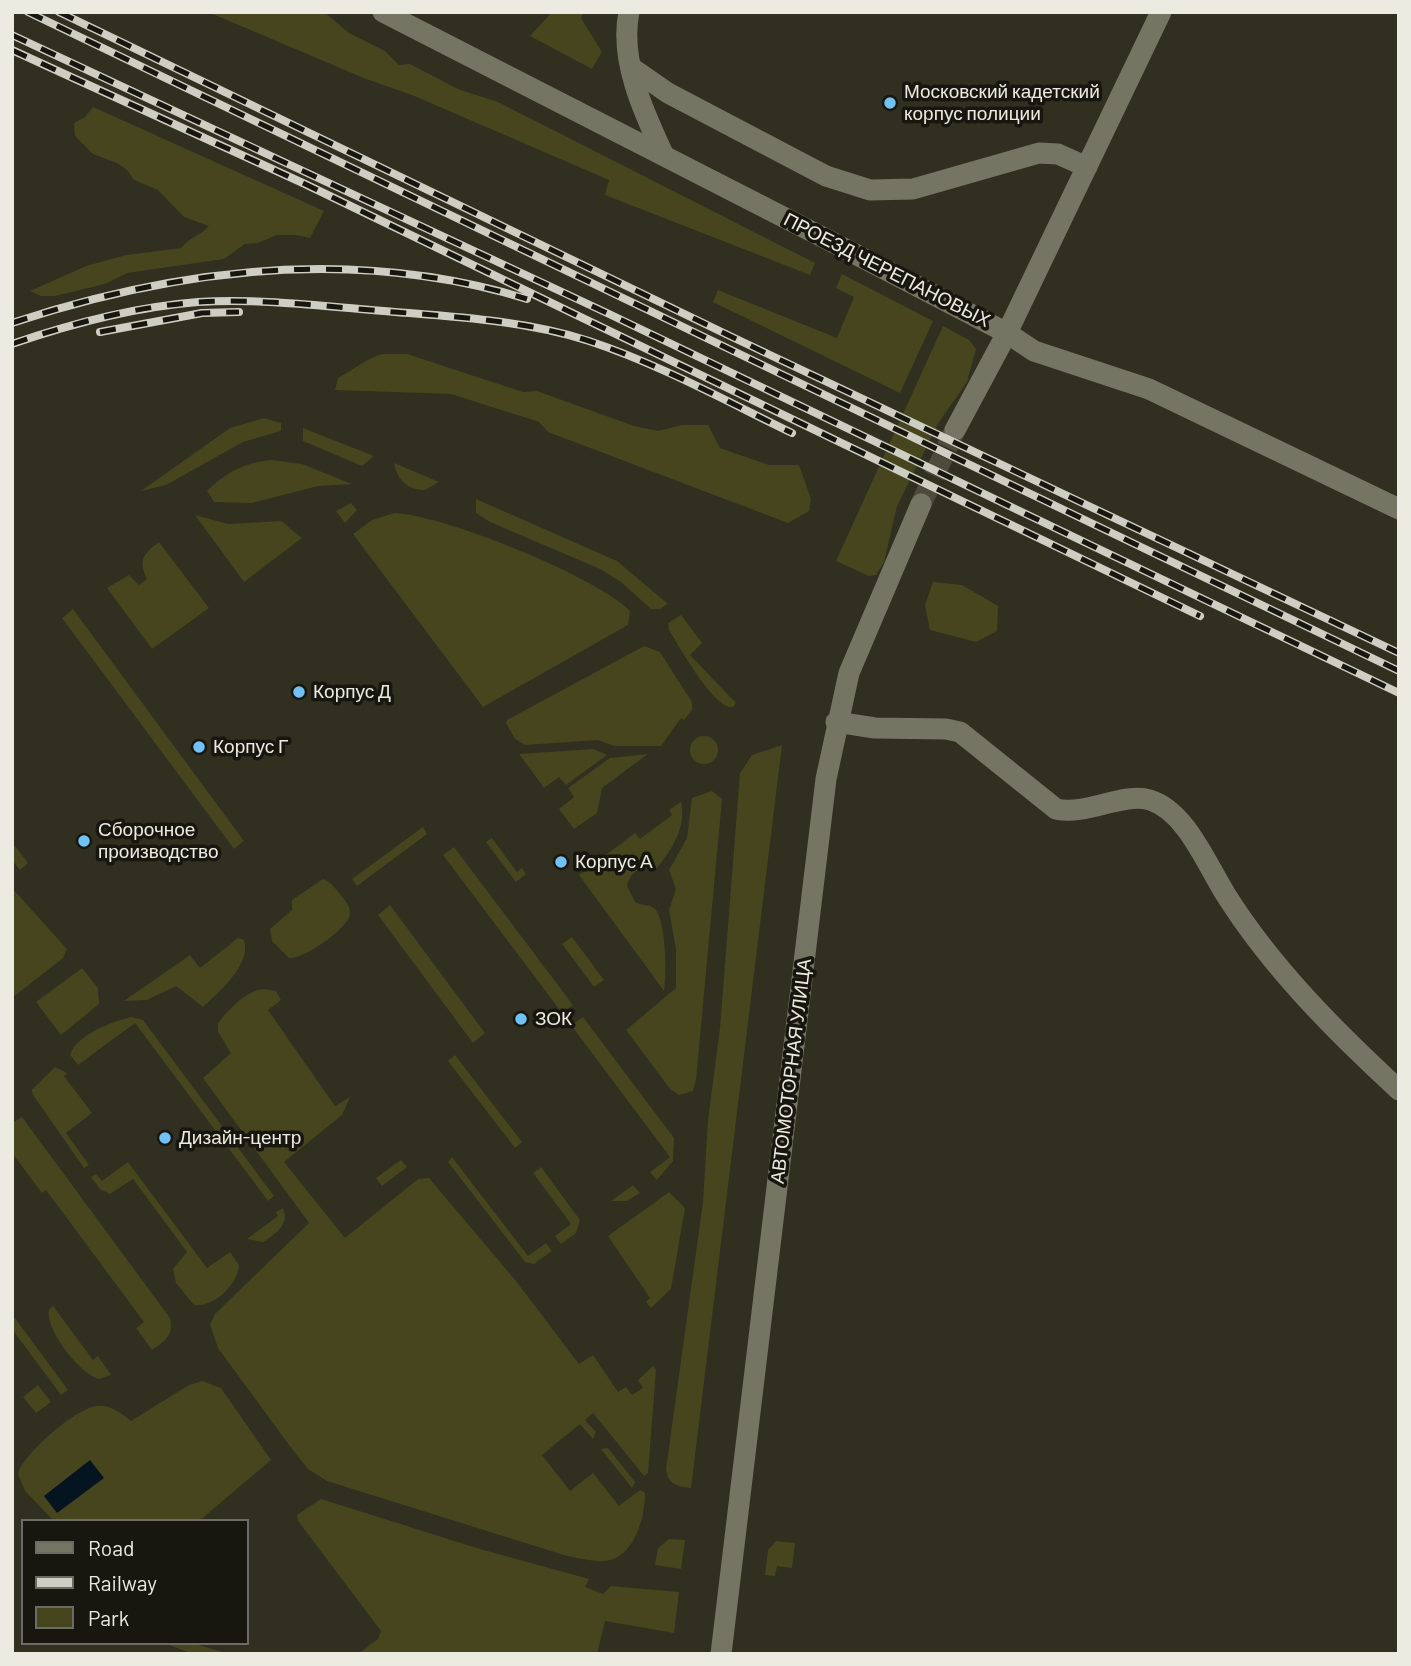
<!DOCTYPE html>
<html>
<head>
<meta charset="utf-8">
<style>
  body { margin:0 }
  #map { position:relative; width:1411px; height:1666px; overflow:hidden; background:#302f20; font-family:Barlow,sans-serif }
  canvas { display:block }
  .frame { position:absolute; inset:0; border:14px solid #ebebe1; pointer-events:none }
  .legend { position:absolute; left:21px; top:1519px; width:228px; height:126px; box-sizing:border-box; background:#171710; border:2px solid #6c6c64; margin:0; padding:9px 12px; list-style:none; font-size:21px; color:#ebebe1 }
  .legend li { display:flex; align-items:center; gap:14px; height:35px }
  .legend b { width:35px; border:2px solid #6c6c64 }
</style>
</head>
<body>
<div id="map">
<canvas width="1411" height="1666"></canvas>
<div class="frame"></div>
<ul class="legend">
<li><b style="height:9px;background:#757563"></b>Road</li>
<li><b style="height:9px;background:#cecec3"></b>Railway</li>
<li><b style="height:19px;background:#46451d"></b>Park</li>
</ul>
</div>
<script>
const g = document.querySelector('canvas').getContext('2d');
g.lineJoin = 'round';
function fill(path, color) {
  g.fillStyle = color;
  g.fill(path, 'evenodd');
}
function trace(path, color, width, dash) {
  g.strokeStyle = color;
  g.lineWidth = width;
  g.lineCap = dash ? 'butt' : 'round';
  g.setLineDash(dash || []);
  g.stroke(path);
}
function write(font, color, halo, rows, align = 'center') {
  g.font = font + ' Barlow,sans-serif';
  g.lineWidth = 7;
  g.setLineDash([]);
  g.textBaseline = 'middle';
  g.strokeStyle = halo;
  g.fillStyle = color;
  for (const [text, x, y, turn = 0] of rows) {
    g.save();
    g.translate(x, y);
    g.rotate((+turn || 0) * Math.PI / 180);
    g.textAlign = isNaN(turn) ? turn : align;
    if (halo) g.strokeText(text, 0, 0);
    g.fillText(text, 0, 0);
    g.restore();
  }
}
const green = new Path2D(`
  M 208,12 L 324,12 L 349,33 L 385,51 L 399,65 L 410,64 L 458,89 L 498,102 L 815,263 L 810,275 L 605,195 L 609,180 L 412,95 L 366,79 Z
  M 552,12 L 584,12 L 581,18 L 602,52 L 592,69 L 530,36 Z
  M 93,107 L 324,211 L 310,238 L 296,235 L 277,235 L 258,243 L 245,244 L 224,259 L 127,273 L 105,284 L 55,296 L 41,296 L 30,291 L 86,266 L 126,255 L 181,248 C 190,237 200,236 209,226 L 184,217 L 158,190 L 134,180 L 127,170 L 117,163 L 93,154 L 75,136 L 74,123 L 85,117 Z
  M 842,274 L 933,321 L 900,393 L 713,302 L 718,290 L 837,338 L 854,297 L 836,288 Z
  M 943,326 L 969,340 L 976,349 L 967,382 L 939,422 L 897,506 L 884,562 L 876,575 L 869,576 L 836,561 Z
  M 382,354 L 407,354 L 523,392 L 537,391 L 634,426 L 658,431 L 682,425 L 708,425 L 720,448 L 769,465 L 799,465 L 811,499 L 809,511 L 788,523 L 548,432 L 539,422 L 451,394 L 335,390 L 338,378 C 353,370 367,358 382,354 Z
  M 264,418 L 281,423 L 281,431 L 243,442 L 166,485 L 141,491 L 230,428 Z
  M 303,428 L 374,456 L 362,466 L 303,441 Z
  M 271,460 L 302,464 L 352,484 L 318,486 L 252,503 L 214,502 L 207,491 C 225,473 245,462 271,460 Z
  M 394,463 L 439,482 L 425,490 C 408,490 397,480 394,463 Z
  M 476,499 L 617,561 L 668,604 L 660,609 L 651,609 L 621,582 L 600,569 L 490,522 L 476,513 Z
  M 351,503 L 357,510 L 345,523 L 336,511 Z
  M 394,513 C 441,514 598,577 630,611 L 628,625 L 483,707 L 353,534 L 372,520 Z
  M 195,515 L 228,524 L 281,521 L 302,538 L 244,582 Z
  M 159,542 L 209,608 L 152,649 L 107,588 L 129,575 L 139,585 L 147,579 C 138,560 143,554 159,542 Z
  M 933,582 L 962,585 L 998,606 L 997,631 L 976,642 L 930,630 L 925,605 Z
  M 73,609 L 244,841 L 234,849 L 62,618 Z
  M 681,615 L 702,643 L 690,655 L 736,703 L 733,707 C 714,710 679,646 669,630 L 668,623 Z
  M 644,646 L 660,652 L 692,702 L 692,710 L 684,720 L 681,718 L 661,746 L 614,746 L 598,740 L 525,745 L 515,739 L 506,723 L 507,720 Z
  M690 750a14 14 0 1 1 28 0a14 14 0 1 1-28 0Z
  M 782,745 L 691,1488 C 677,1486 668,1485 666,1469 L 703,1202 L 708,1120 L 720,1028 L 740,773 L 752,755 Z
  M 593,749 L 607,755 L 566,785 L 559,777 L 544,788 L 519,754 Z
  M 648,754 L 602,788 L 597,813 L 574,829 L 559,809 L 574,797 L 568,788 L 610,758 Z
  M 712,791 L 722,799 L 721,810 L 696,1080 L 693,1091 L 679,1095 L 670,1089 L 626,1030 L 676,988 L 676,949 L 669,910 L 676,889 L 669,870 L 687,838 L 692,798 Z
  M 681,802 C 687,827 672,849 657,868 C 643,869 631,868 627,886 L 635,902 C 641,906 650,904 655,909 C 666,920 667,975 664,991 L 579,875 L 635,833 L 640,839 L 672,815 L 669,810 Z
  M 423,827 L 427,834 L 357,886 L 352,879 Z
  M 492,838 L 517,872 L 522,868 L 526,874 L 516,882 L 486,842 Z
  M 12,842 L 28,863 L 20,870 L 12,860 Z
  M 454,847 L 573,1005 L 562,1013 L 443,855 Z
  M 323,879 C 331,882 335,888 340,894 C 344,900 351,906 350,914 C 349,928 303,960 289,958 L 272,941 L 270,929 L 292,910 L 292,900 Z
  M 12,888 L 67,949 L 63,958 L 12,998 Z
  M 390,905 L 485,1033 L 473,1043 L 378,915 Z
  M 572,937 L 604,980 L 594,987 L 562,944 Z
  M 238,938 L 244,940 C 252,964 219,992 203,1007 L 176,986 L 147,1000 L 124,1001 L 190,955 L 200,968 Z
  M 82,968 L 98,988 L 99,1004 L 61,1035 L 36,1002 Z
  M 264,989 L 276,991 L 281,1000 L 268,1010 L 335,1106 L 350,1097 L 342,1115 L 284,1162 L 345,1238 L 418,1179 L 429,1178 L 516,1281 L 579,1364 L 593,1355 L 618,1392 L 626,1387 L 632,1395 L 643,1388 L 638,1380 L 653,1366 L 656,1370 L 648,1473 L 644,1476 L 593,1413 L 585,1420 L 596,1432 L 593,1439 L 580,1424 L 542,1455 L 570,1491 L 593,1473 L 619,1506 L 640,1490 L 645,1493 C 645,1517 635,1557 606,1561 C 593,1562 579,1558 567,1556 L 327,1481 L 308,1469 L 292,1449 L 218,1348 L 210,1324 L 215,1314 L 309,1223 L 203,1078 L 231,1053 L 218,1032 L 218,1023 C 229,1010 246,990 264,989 Z
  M 131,1017 L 143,1020 L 274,1196 L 268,1201 L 135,1023 L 78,1065 L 70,1055 C 77,1034 112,1022 131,1017 Z
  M 583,1017 L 674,1138 L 673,1161 L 657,1180 L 650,1172 L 670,1157 L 571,1025 Z
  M 455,1055 L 522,1142 L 515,1148 L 448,1061 Z
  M 55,1067 L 67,1073 L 64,1076 L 92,1113 L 66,1133 L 89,1165 L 84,1168 L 33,1095 L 32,1090 Z
  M 22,1117 L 170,1318 C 174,1335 165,1341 152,1350 L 136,1328 L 144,1322 L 46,1190 L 42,1193 L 12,1153 L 12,1123 Z
  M 452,1157 L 528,1256 L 546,1243 L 552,1251 L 534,1264 L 525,1262 L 448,1162 Z
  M 401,1160 L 407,1167 L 382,1186 L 376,1178 Z
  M 128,1162 L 207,1268 L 230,1252 L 239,1265 C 238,1284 214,1308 194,1305 L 176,1283 L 173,1269 L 187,1252 L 133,1179 L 110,1194 L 100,1189 L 91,1177 L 96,1174 L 102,1181 Z
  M 541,1167 L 580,1220 L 576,1233 L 561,1244 L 555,1236 L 571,1224 L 533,1173 Z
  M 633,1185 L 640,1193 L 627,1201 L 611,1201 Z
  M 669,1192 L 685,1208 L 671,1289 L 651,1308 L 646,1302 L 650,1298 L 608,1236 Z
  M 283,1208 C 290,1224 276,1234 263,1242 L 247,1239 L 278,1216 L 276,1212 Z
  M 53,1306 L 93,1360 L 98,1356 L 111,1375 L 99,1379 C 80,1374 45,1330 49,1310 Z
  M 12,1314 L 68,1390 L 61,1395 L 12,1329 Z
  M 202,1381 L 221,1388 L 271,1460 L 199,1521 L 54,1521 L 25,1491 L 18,1474 C 23,1454 75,1409 96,1406 C 110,1404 121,1413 131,1421 L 189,1385 Z
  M 38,1385 L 51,1402 L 36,1413 L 23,1397 Z
  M 608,1448 L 635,1482 L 632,1488 L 601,1449 Z
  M 321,1499 L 480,1549 L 589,1579 L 585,1587 L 603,1594 L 611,1586 L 679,1592 L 674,1633 L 605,1621 L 597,1654 L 358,1654 L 378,1639 L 381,1631 L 298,1521 L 297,1515 Z
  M 669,1539 L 685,1540 L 681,1569 L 655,1565 L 658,1548 Z
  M 776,1541 L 795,1543 L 792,1568 L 777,1566 L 775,1576 L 765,1575 L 768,1550 Z
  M 164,1643 L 191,1643 L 230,1654 L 193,1654 Z`);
const water = new Path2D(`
  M 90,1460 L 104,1478 L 57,1513 L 44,1496 Z`);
const minorTunnel = new Path2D(`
  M 921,504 L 955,430`);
const minor = new Path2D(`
  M 383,12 L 834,243 L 1007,333 L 1034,351 L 1149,389 L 1399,509
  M 629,12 C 619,60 644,113 664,156
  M 632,68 L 668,93 L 826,176 L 870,190 L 913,189 L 1039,153 L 1058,154 L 1087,167
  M 955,430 L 1007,333 L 1161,12
  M 836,722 L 875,728 L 946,729 L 960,732 L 1056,809 C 1087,816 1122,792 1150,800 C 1186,811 1207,865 1226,895 C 1272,968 1335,1031 1399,1090
  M 721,1654 L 826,779 L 849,673 L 921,504`);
const rail = new Path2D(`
  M 28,12 L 1399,671
  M 59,12 L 730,336 L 1399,653
  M 12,35 L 607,313 L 1399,693
  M 12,50 L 305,184 L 1200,616
  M 12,323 C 179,268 357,247 527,299
  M 100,332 L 202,313 L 239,312
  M 12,344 C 73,323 134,307 198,302 C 262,298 331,307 395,312 C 459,317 527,321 589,341 C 659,364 726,401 792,433`);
const markers = [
  [890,103,7,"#71c1f5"],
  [299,692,7,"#71c1f5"],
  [199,747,7,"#71c1f5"],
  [84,841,7,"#71c1f5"],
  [561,862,7,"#71c1f5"],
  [521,1019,7,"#71c1f5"],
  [165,1138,7,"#71c1f5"]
];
const poiNames = [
  ["Московский кадетский",904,92],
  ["корпус полиции",904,114],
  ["Корпус Д",313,692],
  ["Корпус Г",213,747],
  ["Сборочное",98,830],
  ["производство",98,852],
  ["Корпус А",575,862],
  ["ЗОК",535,1019],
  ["Дизайн-центр",179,1138]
];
const streetNames = [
  ["ПРОЕЗД ЧЕРЕПАНОВЫХ",887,270,27],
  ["АВТОМОТОРНАЯ УЛИЦА",791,1071,-83]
];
fill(green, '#46451d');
fill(water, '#041521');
trace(minorTunnel, '#4c4b3d', 21, [21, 10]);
trace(minor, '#757563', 21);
trace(rail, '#cecec3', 8);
trace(rail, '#171710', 5, [16]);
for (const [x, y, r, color] of markers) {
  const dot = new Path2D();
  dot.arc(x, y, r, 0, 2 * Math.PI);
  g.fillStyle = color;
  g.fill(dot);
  trace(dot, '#171710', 2.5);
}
write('19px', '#ebebe1', '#171710', poiNames, 'left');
write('19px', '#ebebe1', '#171710', streetNames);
</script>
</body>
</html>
